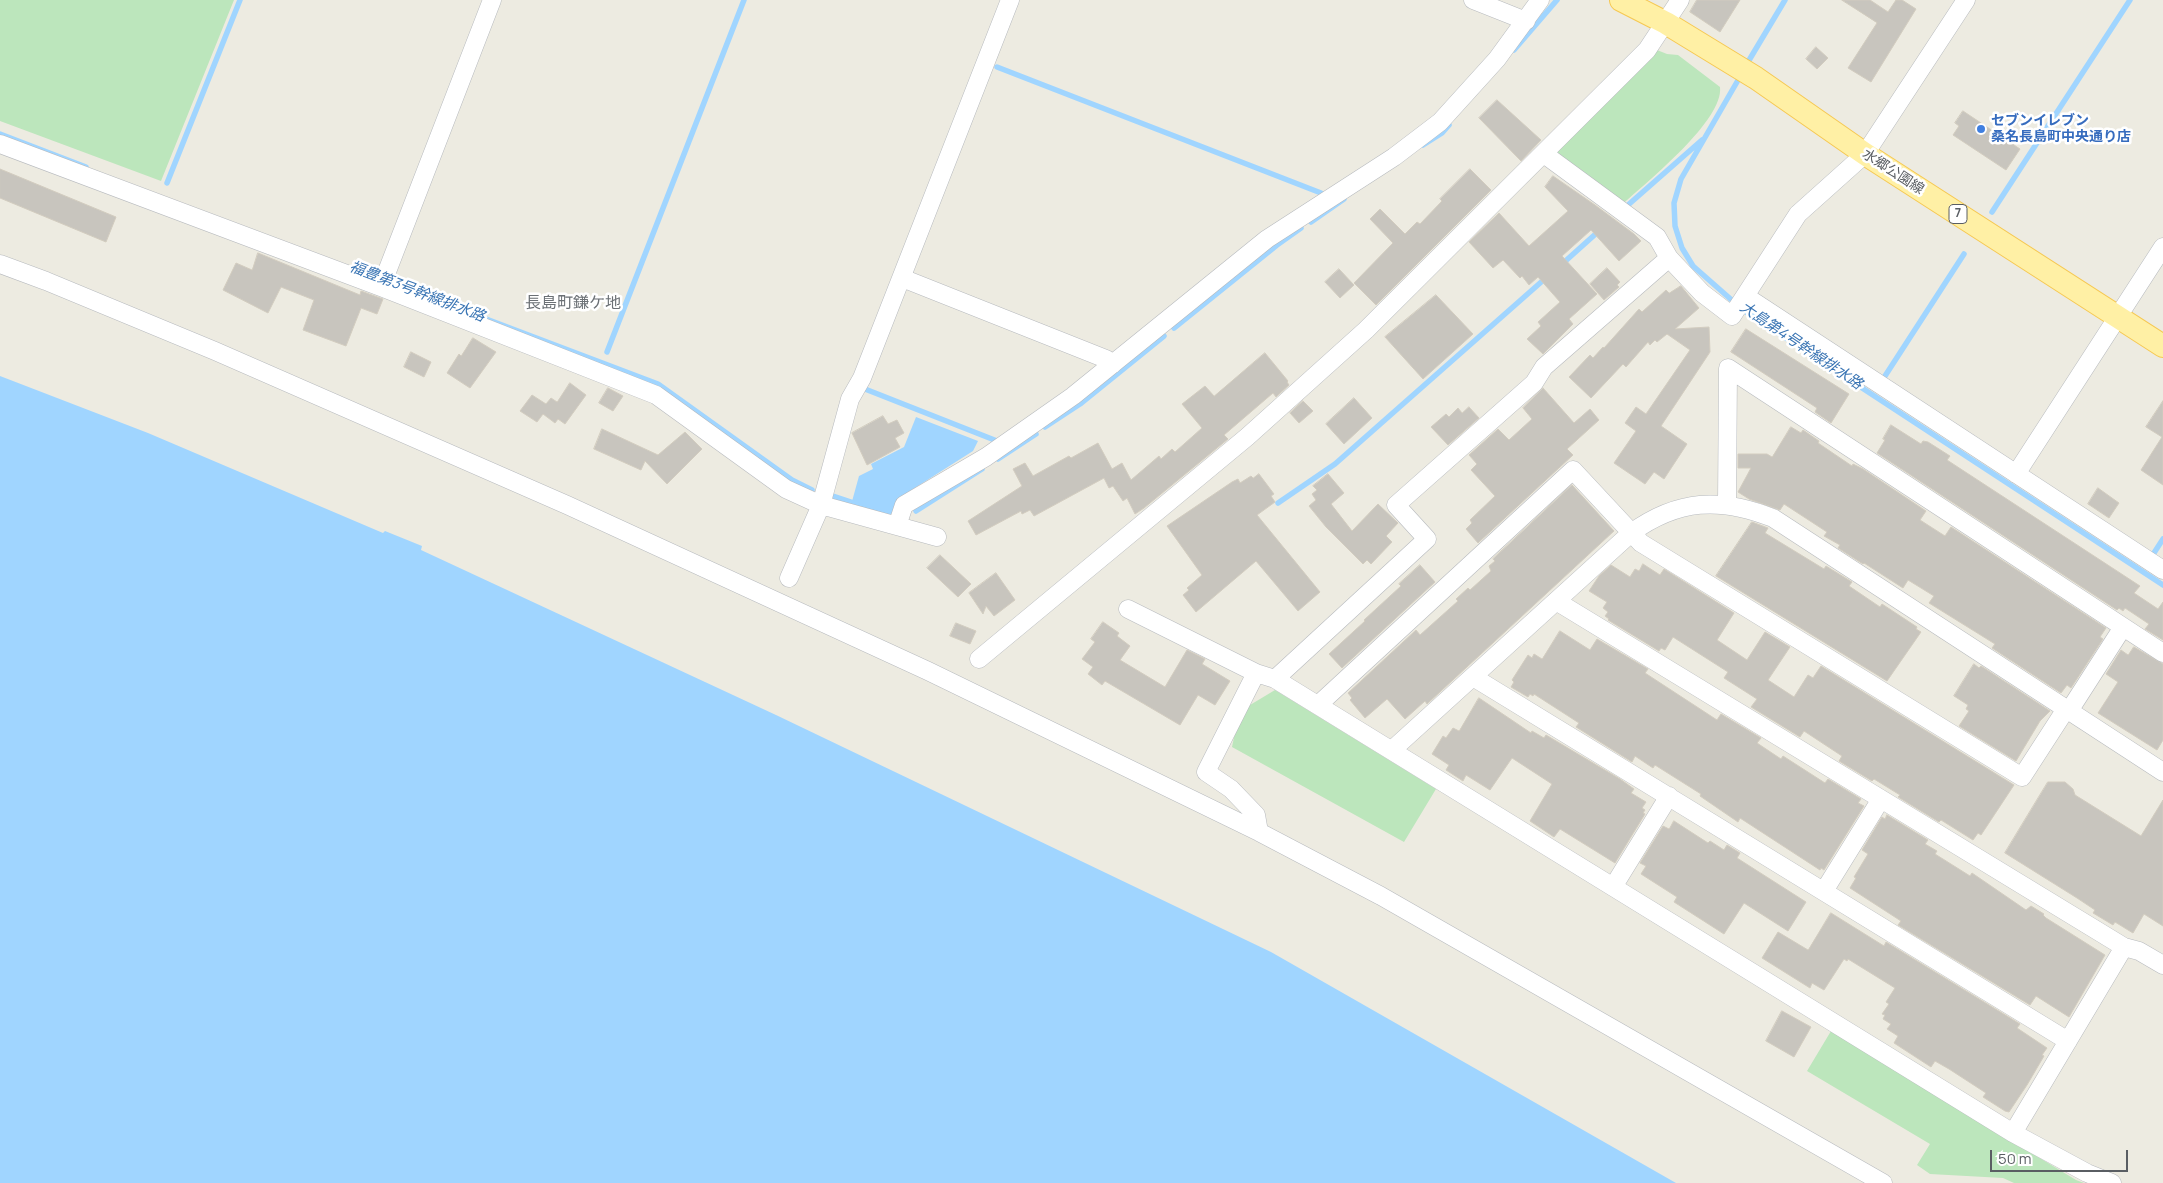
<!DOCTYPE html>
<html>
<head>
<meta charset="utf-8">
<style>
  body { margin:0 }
  #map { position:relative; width:2163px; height:1183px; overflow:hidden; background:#edebe1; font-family:Manrope,sans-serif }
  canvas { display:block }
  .scale { position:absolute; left:1990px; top:1150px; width:138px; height:22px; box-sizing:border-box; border:2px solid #5a5e63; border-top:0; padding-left:6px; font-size:15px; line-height:18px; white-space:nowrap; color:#5a5e63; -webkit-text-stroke:4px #fff; paint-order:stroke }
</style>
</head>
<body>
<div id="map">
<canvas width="2163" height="1183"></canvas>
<div class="scale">50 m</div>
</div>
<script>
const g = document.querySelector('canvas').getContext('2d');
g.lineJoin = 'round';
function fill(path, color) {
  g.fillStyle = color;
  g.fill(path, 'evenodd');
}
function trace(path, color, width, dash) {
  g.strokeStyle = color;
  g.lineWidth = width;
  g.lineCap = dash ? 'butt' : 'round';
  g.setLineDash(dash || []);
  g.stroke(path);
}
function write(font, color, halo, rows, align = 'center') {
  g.font = font + ' Manrope,"Noto Sans JP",sans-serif';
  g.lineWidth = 5;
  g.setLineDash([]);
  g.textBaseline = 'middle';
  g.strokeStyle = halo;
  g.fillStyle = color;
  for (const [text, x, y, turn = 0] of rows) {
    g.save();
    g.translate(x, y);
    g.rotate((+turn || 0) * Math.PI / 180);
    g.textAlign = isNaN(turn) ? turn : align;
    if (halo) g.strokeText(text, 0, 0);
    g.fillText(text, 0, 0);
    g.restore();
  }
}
const green = new Path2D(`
  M 0,0 L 234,0 L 161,181 L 0,121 Z
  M 1657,50 L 1667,54 L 1678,55 L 1720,87 C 1724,120 1648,181 1624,203 L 1556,157 L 1559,147 Z
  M 1275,690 L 1436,789 L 1404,842 L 1232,747 L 1236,728 L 1250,705 Z
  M 1831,1031 L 2076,1180 L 2084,1183 L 2014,1183 L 2003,1178 L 1930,1174 L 1917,1165 L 1930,1144 L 1807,1071 Z`);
const water = new Path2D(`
  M 0,376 L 148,433 L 383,533 L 385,531 L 422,546 L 421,550 L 776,715 L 1271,952 L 1676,1183 L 0,1183 Z
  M 916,417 L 978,441 L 973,451 L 899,498 L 894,517 L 851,505 L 859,476 L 873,469 L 871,464 L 904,447 Z`);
const stream = new Path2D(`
  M 1514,50 L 1557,0
  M 997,67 L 1321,193
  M 1745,67 L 1785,0
  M 1741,75 L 1681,179 L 1674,203 L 1675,226 L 1682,248 L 1693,266 L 1743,310 L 2163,585
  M 0,134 L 86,167
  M 1423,145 L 1442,133 L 1449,125
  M 167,183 L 240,0
  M 1628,205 L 1702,140
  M 1992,212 L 2130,0
  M 1311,222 L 1344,199
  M 1561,265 L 1600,230
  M 473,314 L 658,384 L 792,480 L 812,490
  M 1174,328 L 1277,245 L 1301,228
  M 607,352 L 744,0
  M 1885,376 L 1964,254
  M 865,389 L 997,441
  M 1045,427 L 1080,404 L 1164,336
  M 998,459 L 1036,434
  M 833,496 L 857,504
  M 1278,503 L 1335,464 L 1548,276
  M 916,511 L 982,469
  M 2152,556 L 2163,539`);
const building = new Path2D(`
  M 1697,0 L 1740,0 L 1720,32 L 1690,12 Z
  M 1842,0 L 1870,0 L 1888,12 L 1896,0 L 1902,0 L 1916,9 L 1871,82 L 1848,68 L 1877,23 Z
  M 1816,47 L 1828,58 L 1817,69 L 1806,59 Z
  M 1497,100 L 1541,140 L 1521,161 L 1479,118 Z
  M 1963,111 L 2020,149 L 2006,170 L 1953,135 L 1959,126 L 1955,123 Z
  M 0,169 L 116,217 L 106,242 L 0,198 Z
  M 1470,169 L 1491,190 L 1376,305 L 1354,283 L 1393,243 L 1370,219 L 1380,209 L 1405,234 L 1417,222 L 1420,224 L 1442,201 L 1440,199 Z
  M 1553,176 L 1595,205 L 1634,234 L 1641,241 L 1619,261 L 1591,230 L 1562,256 L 1597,294 L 1569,319 L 1573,324 L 1543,354 L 1527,339 L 1541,326 L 1538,322 L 1560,302 L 1538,277 L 1529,285 L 1522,276 L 1520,278 L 1503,260 L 1493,268 L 1469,242 L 1499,213 L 1529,246 L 1568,211 L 1545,187 Z
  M 258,253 L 360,295 L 361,291 L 383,299 L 377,314 L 361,308 L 346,346 L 303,330 L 314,300 L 281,287 L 268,313 L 223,290 L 236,263 L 252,270 Z
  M 1607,268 L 1620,282 L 1617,285 L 1619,287 L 1604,300 L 1590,284 Z
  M 1339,269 L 1354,285 L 1340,298 L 1325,282 Z
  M 1681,286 L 1699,308 L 1675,329 L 1709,327 L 1710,352 L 1661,426 L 1687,444 L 1664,479 L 1654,472 L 1645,484 L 1614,463 L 1636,431 L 1625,423 L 1636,407 L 1646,414 L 1690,350 L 1667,334 L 1657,342 L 1655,340 L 1650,345 L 1648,342 L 1626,367 L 1623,364 L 1591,398 L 1569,377 L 1590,355 L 1593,358 L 1603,347 L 1604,348 L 1639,309 L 1642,312 L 1666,290 L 1669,293 Z
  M 1436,295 L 1473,334 L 1423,379 L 1385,337 Z
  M 1746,329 L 1849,394 L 1831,423 L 1815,412 L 1817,408 L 1731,352 Z
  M 473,338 L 496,352 L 470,388 L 447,373 L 459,354 L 461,356 Z
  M 411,352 L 431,362 L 424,377 L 404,367 Z
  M 1265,353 L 1288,381 L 1287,382 L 1289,385 L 1276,397 L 1273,393 L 1224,435 L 1228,439 L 1144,508 L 1135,514 L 1127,498 L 1123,501 L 1113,486 L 1109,488 L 1104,478 L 1034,516 L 1030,510 L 1022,514 L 1021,511 L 976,535 L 968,521 L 1022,486 L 1013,469 L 1025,463 L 1033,476 L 1069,456 L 1071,458 L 1098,443 L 1112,469 L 1122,463 L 1131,480 L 1159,456 L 1161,459 L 1172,449 L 1175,452 L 1202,428 L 1182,404 L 1205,386 L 1214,396 Z
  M 570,383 L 586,395 L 565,424 L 558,419 L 555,423 L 543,414 L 537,422 L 520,411 L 532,395 L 546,404 L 551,398 L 557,402 Z
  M 608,388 L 623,396 L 613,411 L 599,403 Z
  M 1543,388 L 1574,423 L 1590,409 L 1599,420 L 1567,449 L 1573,455 L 1478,543 L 1466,529 L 1472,523 L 1470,520 L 1495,496 L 1471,470 L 1477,464 L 1469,455 L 1498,429 L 1509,440 L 1532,419 L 1523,408 Z
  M 1354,398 L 1372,418 L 1344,444 L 1326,424 Z
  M 1303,401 L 1313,411 L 1299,423 L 1290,413 Z
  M 2163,401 L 2163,485 L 2141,470 L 2162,437 L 2146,427 Z
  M 1469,407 L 1479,418 L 1448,445 L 1431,427 L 1446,414 L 1449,417 L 1458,408 L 1462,413 Z
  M 883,416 L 888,424 L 897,420 L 904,433 L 895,438 L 900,447 L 867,465 L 852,433 Z
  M 1891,425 L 1921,444 L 1923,441 L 1928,442 L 1950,456 L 1947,460 L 2140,586 L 2134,593 L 2158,609 L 2163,602 L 2163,640 L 2145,629 L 2149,624 L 2125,608 L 2123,611 L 2119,608 L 2117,610 L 1877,453 L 1885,440 L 1883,439 Z
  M 1791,427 L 1801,433 L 1803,430 L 1819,441 L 1818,443 L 1852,466 L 1853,464 L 1863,469 L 1926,511 L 1920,520 L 1945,536 L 1951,527 L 2106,628 L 2100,637 L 2103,639 L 2071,688 L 2067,685 L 2061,693 L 1992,648 L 1995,644 L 1929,603 L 1934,596 L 1908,580 L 1903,588 L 1864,563 L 1863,564 L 1838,548 L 1840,545 L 1824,536 L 1827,532 L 1784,504 L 1780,510 L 1749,499 L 1738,492 L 1751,468 L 1738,468 L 1738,454 L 1767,454 L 1772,457 Z
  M 602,429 L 658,455 L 685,432 L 702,449 L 667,484 L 645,461 L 641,470 L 594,449 Z
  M 1259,474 L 1274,494 L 1271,496 L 1275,502 L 1257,515 L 1320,592 L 1298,611 L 1256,561 L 1196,612 L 1183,595 L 1189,590 L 1187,588 L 1202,575 L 1167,526 L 1232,482 L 1238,479 L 1240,483 L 1251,476 L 1253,478 Z
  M 1328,474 L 1344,493 L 1331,504 L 1352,531 L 1378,504 L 1398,523 L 1386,536 L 1392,542 L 1371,564 L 1367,560 L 1363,564 L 1326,527 L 1309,506 L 1316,500 L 1312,494 L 1317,490 L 1313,486 Z
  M 1572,485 L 1614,531 L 1427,704 L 1425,701 L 1405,719 L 1387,699 L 1365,718 L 1350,700 L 1352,698 L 1348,693 L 1416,630 L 1420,635 L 1458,601 L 1456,599 L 1468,588 L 1470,590 L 1491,571 L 1489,566 L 1495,561 L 1493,559 Z
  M 2098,488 L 2119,503 L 2109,518 L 2088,504 Z
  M 1752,522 L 1768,528 L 1765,533 L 1824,569 L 1826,566 L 1852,582 L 1849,586 L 1880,607 L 1882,604 L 1917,627 L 1916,629 L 1921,632 L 1887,681 L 1716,576 Z
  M 940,555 L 971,584 L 958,597 L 927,568 Z
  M 1643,564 L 1660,575 L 1664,569 L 1734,613 L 1717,640 L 1747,660 L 1765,632 L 1790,647 L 1768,680 L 1794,697 L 1808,675 L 1813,678 L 1821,666 L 2014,785 L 1981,835 L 1978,833 L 1973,840 L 1941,820 L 1939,822 L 1898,797 L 1900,795 L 1874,779 L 1872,781 L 1839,761 L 1842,756 L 1804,731 L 1800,737 L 1751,707 L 1757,699 L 1724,678 L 1728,672 L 1673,637 L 1665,650 L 1661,648 L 1659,651 L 1608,620 L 1609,619 L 1605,616 L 1608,612 L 1603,608 L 1607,602 L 1589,591 L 1599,576 L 1611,565 L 1630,577 L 1635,569 L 1639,571 Z
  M 1420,565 L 1435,582 L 1342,668 L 1329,654 L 1365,621 L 1364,620 L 1401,586 L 1399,584 Z
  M 996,573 L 1015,600 L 994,616 L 986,606 L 983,614 L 969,593 Z
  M 1103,622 L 1119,633 L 1117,636 L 1130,646 L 1120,660 L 1165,687 L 1187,650 L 1205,659 L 1202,664 L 1230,681 L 1215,705 L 1198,695 L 1180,725 L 1105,681 L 1102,685 L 1088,674 L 1093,667 L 1082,659 L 1095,642 L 1091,639 Z
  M 956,623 L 976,631 L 970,644 L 950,636 Z
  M 1560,631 L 1590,650 L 1597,639 L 1648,669 L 1645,673 L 1717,720 L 1721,714 L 1761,738 L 1757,743 L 1781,759 L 1783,756 L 1825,783 L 1828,779 L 1861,799 L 1858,803 L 1864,806 L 1824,870 L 1821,868 L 1820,870 L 1740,818 L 1738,822 L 1700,796 L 1701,794 L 1655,765 L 1653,768 L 1635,756 L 1632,762 L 1576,727 L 1579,723 L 1534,694 L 1533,696 L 1530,694 L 1528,697 L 1511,687 L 1514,682 L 1512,680 L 1528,655 L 1532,658 L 1534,654 L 1542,659 Z
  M 2134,647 L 2163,664 L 2163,740 L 2157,750 L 2098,713 L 2118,682 L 2106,674 L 2121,650 L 2128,655 Z
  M 1974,664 L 1979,668 L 1981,666 L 2050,711 L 2040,721 L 2016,761 L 1959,726 L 1969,711 L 1966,709 L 1968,705 L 1954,696 Z
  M 1479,698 L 1531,733 L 1532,731 L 1544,738 L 1546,735 L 1620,779 L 1634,789 L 1631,793 L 1646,802 L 1642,808 L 1645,810 L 1643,813 L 1645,814 L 1615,863 L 1560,829 L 1554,837 L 1530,821 L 1552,784 L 1512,758 L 1490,790 L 1466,775 L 1463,781 L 1446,770 L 1449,765 L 1432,754 L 1443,736 L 1446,738 L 1453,728 L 1459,731 Z
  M 2048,782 L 2065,782 L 2073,789 L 2075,795 L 2141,836 L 2163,800 L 2163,926 L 2144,914 L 2133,933 L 2115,922 L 2113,925 L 2093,913 L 2095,910 L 2077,898 L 2005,853 Z
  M 1887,815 L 1928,840 L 1925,844 L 1937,851 L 1935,854 L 1970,876 L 1972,873 L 2026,910 L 2031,906 L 2044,914 L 2043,915 L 2046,918 L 2105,955 L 2069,1017 L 2036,996 L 2030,1005 L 1898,925 L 1901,921 L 1850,888 L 1856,878 L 1854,877 L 1868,854 L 1862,850 L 1882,817 L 1885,819 Z
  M 1674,821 L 1708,843 L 1710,841 L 1724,850 L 1727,845 L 1740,853 L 1737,858 L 1806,902 L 1788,931 L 1744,903 L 1724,934 L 1674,902 L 1677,897 L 1641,874 L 1646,866 L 1640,863 L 1663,826 L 1669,829 Z
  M 1831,913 L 1884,946 L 1886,942 L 2020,1024 L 2017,1028 L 2047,1048 L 2042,1055 L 2044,1056 L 2027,1085 L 2009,1112 L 2005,1111 L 1983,1097 L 1986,1093 L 1949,1069 L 1935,1061 L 1931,1067 L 1894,1043 L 1898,1036 L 1887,1029 L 1891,1024 L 1883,1019 L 1885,1015 L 1882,1014 L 1889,1004 L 1886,1002 L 1895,988 L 1848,959 L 1847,961 L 1844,959 L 1824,990 L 1812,983 L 1810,988 L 1762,958 L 1778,932 L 1808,950 Z
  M 1782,1011 L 1811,1027 L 1794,1057 L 1766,1041 Z`);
const minor = new Path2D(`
  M 1473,0 L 1526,21
  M 0,144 L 381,287 L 656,395 L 786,489 L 821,505 L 937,537
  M 1544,154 L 1657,237 L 1669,258 L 1685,275 L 1702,293 L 1732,316 L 1798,214 L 1865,154 L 1966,0
  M 0,264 L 46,281 L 215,351 L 567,505 L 928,671 L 1259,832 L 1381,896 L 1883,1183
  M 902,278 L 1106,359 L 1113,364
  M 381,287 L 492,0
  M 1745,296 L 2163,570
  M 2016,474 L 2163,247
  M 1727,505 L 1728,368 L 2163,653
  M 897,526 L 904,505 L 986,457 L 1073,396 L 1267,239 L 1394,157 L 1440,122 L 1497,59 L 1540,0
  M 789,578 L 821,505 L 850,399 L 862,378 L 1010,0
  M 1556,601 L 2124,947 L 2139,951 L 2163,965
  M 1128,609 L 1256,673
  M 979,659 L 1247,437 L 1366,330 L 1647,50 L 1680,0
  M 1473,677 L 2068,1041
  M 1275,679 L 1427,539 L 1396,505 L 1534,383 L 1544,367 L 1669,258
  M 1318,705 L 1573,470 L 1641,543 L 2022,777 L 2066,709
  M 2069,711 L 2123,627
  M 1392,750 L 1631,533 C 1678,499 1720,497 1773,518 L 2163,772
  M 1259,832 L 1256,815 L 1231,789 L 1206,772 L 1256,673 L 1275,679 L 2013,1133 L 2087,1173 L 2112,1183
  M 1613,887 L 1669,796
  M 1824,891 L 1881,799
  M 2013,1133 L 2124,947`);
const major = new Path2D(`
  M 1621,0 L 1666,23 L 1756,78 L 1865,154 L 2163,346`);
const markers = [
  [1981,129,5,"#3f7fe0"]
];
const shields = [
  [1958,214,18]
];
const shieldNames = [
  ["7",1958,214]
];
const shopNames = [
  ["セブンイレブン",1991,121],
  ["桑名長島町中央通り店",1991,137]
];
const streetNames = [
  ["水郷公園線",1893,172,33]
];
const waterNames = [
  ["福豊第3号幹線排水路",417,292,21],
  ["大島第4号幹線排水路",1801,346,34]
];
const quarterNames = [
  ["長島町鎌ケ地",573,304]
];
fill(green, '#bce6bc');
fill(water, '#a0d5ff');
trace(stream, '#a0d5ff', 5.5);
fill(building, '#c8c5be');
trace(building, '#d2ccbf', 1);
trace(minor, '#b7babe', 19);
trace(major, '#f6c852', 24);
trace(minor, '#fff', 18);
trace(major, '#fff0a5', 22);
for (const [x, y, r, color] of markers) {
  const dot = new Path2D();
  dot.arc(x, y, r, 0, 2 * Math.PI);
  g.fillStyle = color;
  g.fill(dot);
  trace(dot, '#fff', 2);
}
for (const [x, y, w] of shields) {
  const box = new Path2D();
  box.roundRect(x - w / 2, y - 9.5, w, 19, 4);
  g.fillStyle = '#fff';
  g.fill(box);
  trace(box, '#5a5e63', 1);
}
write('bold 12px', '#5a5e63', null, shieldNames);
write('bold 14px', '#366cbe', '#fff', shopNames, 'left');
write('14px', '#5a5e63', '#fff', streetNames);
write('italic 15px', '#3a75b4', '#fff', waterNames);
write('16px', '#6b7075', '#fff', quarterNames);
</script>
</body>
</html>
